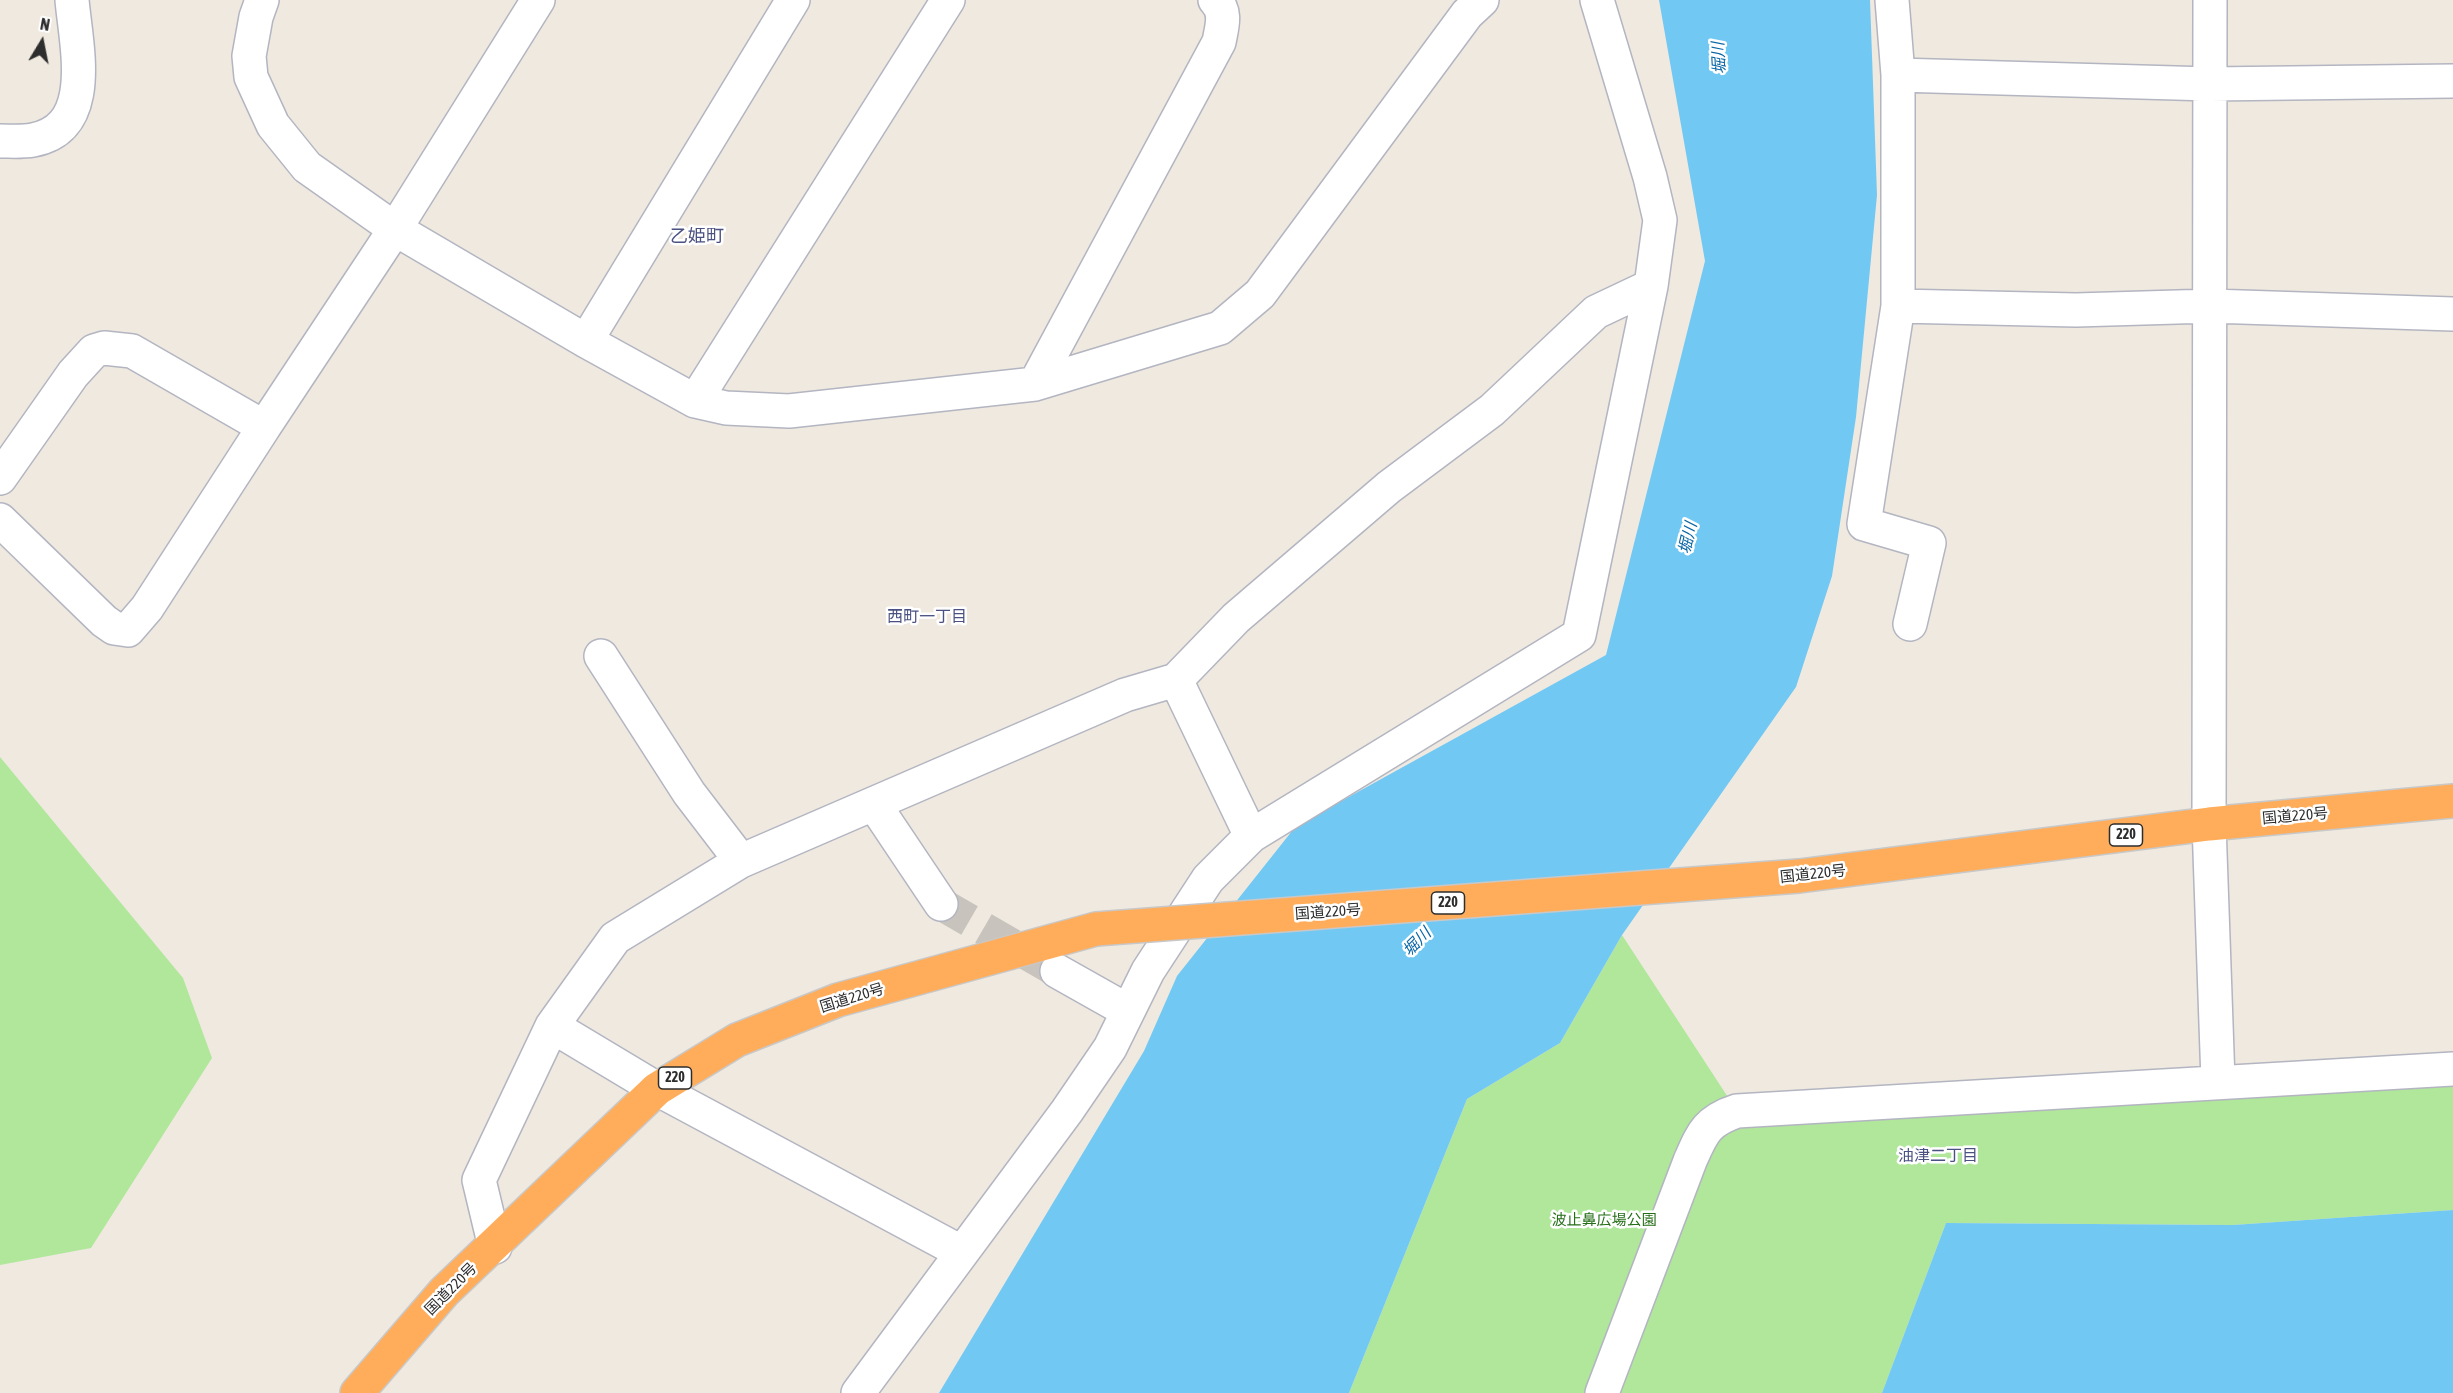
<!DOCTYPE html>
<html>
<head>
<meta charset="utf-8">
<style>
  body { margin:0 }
  #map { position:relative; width:2453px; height:1393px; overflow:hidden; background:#efe9e0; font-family:"Asap Condensed",sans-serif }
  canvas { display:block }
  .north { position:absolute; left:12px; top:12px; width:60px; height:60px; -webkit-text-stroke:4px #fff; paint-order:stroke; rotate:10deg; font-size:16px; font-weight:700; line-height:24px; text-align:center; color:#2d2d2d }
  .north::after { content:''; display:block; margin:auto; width:21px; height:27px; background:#2d2d2d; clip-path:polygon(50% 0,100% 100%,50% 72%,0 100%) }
</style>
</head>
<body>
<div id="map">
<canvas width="2453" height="1393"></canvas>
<div class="north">N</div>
</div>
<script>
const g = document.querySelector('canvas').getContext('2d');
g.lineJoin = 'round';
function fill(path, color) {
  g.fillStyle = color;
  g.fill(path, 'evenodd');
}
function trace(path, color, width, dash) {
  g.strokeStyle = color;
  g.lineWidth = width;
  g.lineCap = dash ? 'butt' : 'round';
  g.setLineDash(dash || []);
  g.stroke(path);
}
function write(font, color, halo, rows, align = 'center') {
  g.font = font + ' "Asap Condensed","Noto Sans JP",sans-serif';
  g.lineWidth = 5;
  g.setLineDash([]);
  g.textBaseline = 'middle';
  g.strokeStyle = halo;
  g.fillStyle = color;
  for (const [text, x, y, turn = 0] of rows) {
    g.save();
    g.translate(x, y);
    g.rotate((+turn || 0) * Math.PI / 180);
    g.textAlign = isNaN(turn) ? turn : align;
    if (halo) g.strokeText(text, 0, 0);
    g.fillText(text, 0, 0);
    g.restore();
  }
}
const green = new Path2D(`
  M 0,757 L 183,978 L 212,1058 L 91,1248 L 0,1265 Z
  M 1622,935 L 1737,1111 L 2453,1069 L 2453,1210 L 2233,1225 L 1946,1223 L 1882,1393 L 1349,1393 L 1467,1099 L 1560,1043 Z`);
const water = new Path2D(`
  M 1659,0 L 1870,0 L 1877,195 L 1856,417 L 1832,576 L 1796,687 L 1622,935 L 1560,1043 L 1467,1099 L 1349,1393 L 939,1393 L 1144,1051 L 1177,976 L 1296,826 L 1606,655 L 1705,261 Z
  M 2453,1210 L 2453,1393 L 1882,1393 L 1946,1223 L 2233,1225 Z`);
const minorTunnel = new Path2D(`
  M 941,904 L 1057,971`);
const minor = new Path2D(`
  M 262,0 L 256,17 L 249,56 L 251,77 L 273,125 L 307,167 L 395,229 L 586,341 L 695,401 L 726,408 L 789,411 L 1035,384 L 1220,328 L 1260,294 L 1467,14 L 1482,0
  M 1892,0 L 1898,75 L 1898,306 L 1864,524 L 1929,543 L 1910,624
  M 2210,0 L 2209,824 L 2218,1081
  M 1898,75 L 2210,84 L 2453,81
  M 0,141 C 11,141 22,142 33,140 C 97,128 76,46 72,0
  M 1898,306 L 2076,310 L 2211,306 L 2453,314
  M 586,341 L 793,0
  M 1035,384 L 1219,42 C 1222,26 1227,12 1215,0
  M 695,401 L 948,0
  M 264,427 L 395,229 L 538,0
  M 0,478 L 73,374 L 94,351 L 104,348 L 132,351 L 264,427 L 147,608 L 128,630 L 114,628 L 104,621 L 0,520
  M 601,656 L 689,793 L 741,861
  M 1176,680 L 1251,836
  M 874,804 L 941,904
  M 1057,971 L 1128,1011
  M 552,1026 L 657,1089 L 961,1252
  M 495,1247 L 479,1180 L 552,1026 L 615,938 L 741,861 L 1125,695 L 1176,680 L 1236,618 L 1389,487 L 1492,410 L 1596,312 L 1651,286
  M 858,1393 L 1067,1111 L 1110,1048 L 1148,971 L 1208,879 L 1251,836 L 1579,635 L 1651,286 L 1660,220 L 1650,177 L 1597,0
  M 1602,1393 L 1690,1161 C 1702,1134 1706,1121 1737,1111 L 2453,1069`);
const highway = new Path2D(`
  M 1799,876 L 2209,824 L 2453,801
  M 357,1393 L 444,1292 L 657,1089 L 737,1040 L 838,1000 L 1096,929`);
const highwayBridge = new Path2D(`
  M 1096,929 L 1799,876`);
const shields = [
  [2126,835,33],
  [1448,903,33],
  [675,1078,33]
];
const shieldNames = [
  ["220",2126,835],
  ["220",1448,903],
  ["220",675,1078]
];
const streetNames = [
  ["国道220号",2295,816,-5],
  ["国道220号",1813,874,-6],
  ["国道220号",1328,912,-4],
  ["国道220号",852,998,-17],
  ["国道220号",451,1289,-45]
];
const parkNames = [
  ["波止鼻広場公園",1604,1220]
];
const waterNames = [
  ["堀川",1719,58,-93],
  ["堀川",1688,538,-77],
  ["堀川",1417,942,-45]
];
const neighbourhoodNames = [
  ["西町一丁目",927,617],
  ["油津二丁目",1938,1156]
];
const quarterNames = [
  ["乙姫町",697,236]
];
fill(green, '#b0e79b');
fill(water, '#71c8f3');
trace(minorTunnel, '#c8c3bc', 33, [33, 16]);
trace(minor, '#b3b5c1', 36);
trace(highway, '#c8c8c8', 36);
trace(minor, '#fff', 33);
trace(highway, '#ffad5b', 33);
trace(highwayBridge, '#c8c8c8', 36, []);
trace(highwayBridge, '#ffad5b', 33);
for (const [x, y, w] of shields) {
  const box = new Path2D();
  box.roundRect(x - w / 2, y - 11, w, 22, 4.5);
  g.fillStyle = '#fff';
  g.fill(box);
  trace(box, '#2d2d2d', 1.5);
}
write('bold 14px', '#2d2d2d', null, shieldNames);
write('15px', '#2d2d2d', '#fff', streetNames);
write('15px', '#256f18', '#fff', parkNames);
write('italic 16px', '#0966a6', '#fff', waterNames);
write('16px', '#4b5181', '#fff', neighbourhoodNames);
write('18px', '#4b5181', '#fff', quarterNames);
</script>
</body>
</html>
